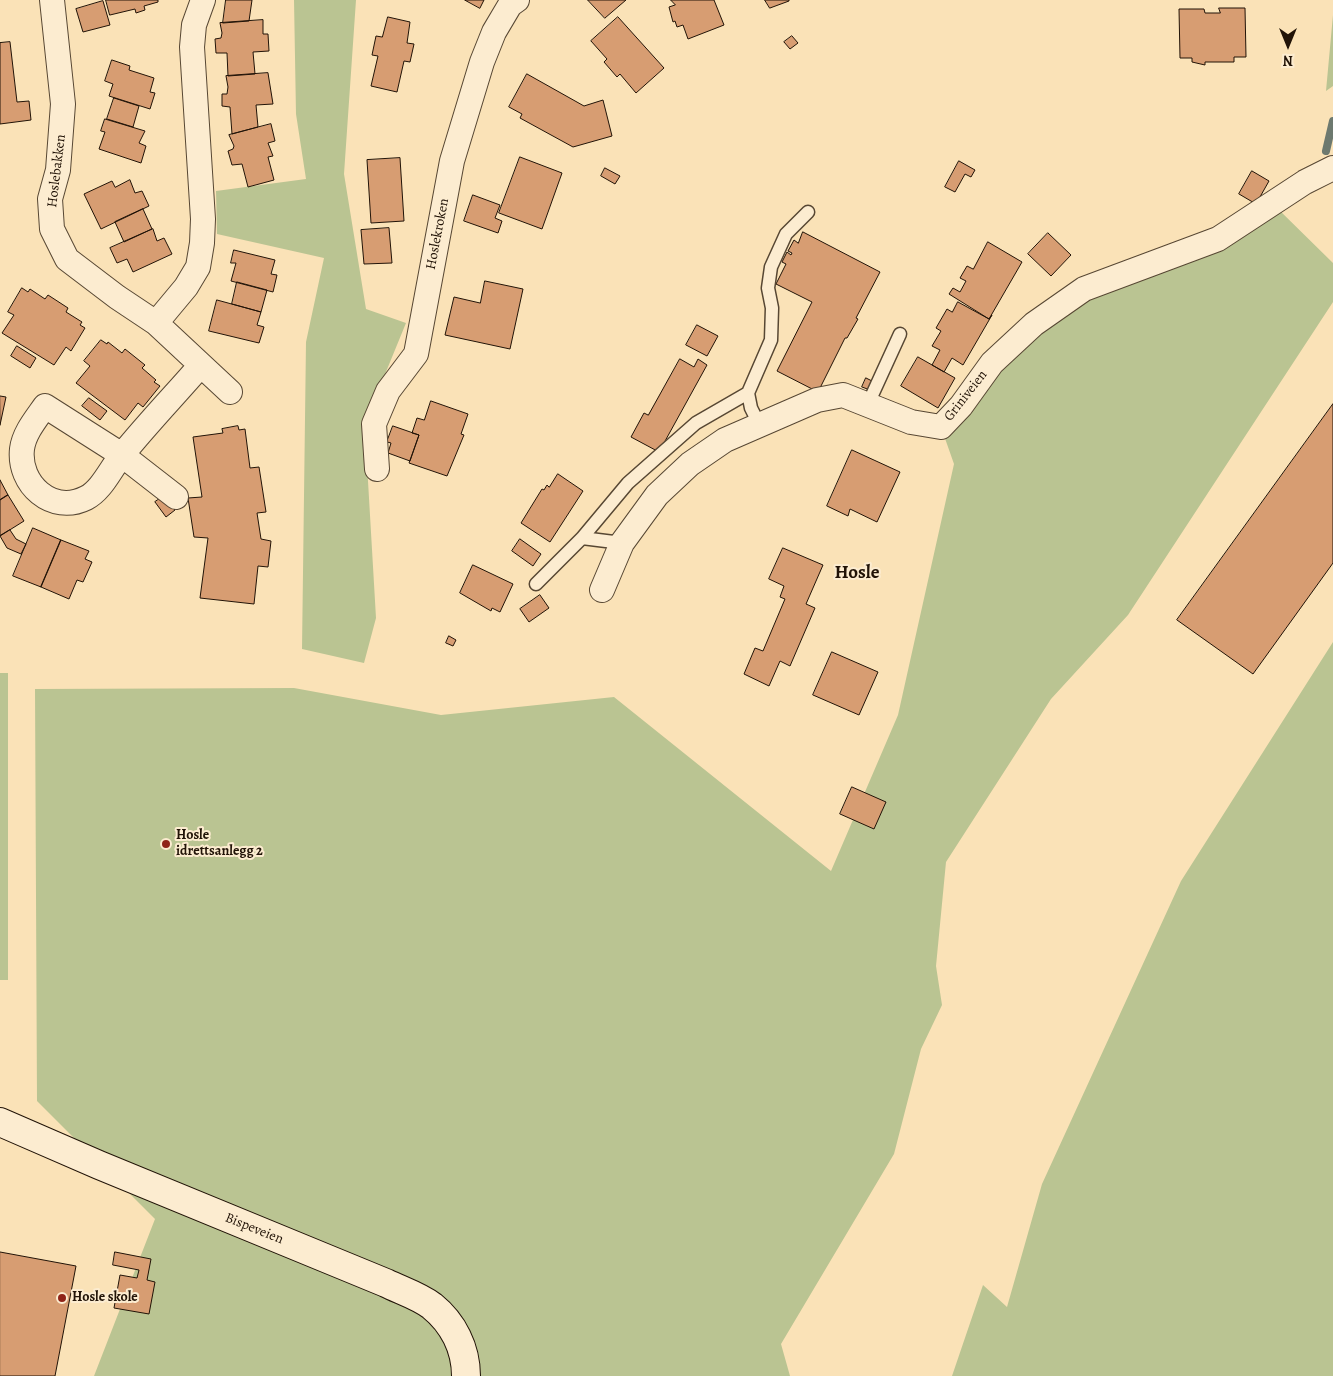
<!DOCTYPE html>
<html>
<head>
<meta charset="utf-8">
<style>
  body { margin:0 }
  #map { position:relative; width:1333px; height:1376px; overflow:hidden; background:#fae2b7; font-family:Alegreya,serif }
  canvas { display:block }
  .north { position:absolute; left:1263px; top:20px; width:50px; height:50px; -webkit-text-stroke:4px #fcecd0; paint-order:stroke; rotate:180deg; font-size:14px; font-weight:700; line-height:20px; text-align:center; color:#211307 }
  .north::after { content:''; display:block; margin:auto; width:18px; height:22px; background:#211307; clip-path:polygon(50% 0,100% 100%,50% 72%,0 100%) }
</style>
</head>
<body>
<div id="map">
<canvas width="1333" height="1376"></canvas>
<div class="north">N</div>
</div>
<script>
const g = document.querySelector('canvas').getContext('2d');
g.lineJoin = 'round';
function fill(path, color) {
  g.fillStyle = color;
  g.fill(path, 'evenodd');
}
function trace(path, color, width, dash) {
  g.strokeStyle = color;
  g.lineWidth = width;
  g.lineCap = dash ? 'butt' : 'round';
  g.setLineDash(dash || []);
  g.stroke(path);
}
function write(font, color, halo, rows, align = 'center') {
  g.font = font + ' Alegreya,serif';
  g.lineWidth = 4;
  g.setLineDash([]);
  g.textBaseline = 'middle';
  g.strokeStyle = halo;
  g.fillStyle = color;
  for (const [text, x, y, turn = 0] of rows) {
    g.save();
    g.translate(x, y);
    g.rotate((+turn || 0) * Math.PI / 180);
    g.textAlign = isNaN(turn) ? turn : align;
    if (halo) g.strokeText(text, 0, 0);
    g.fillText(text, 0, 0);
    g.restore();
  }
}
const green = new Path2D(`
  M 294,0 L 356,0 L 344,174 L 366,309 L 406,323 L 372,406 L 367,464 L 376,618 L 364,663 L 302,649 L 306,342 L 324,258 L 217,234 L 216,191 L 306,179 L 296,114 Z
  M 1333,15 L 1333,86 L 1326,91 Z
  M 1274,205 L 1333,263 L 1333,302 L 1128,615 L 1051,699 L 946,862 L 936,966 L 942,1005 L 921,1049 L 894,1154 L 781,1344 L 790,1376 L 94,1376 L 155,1219 L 37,1101 L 35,689 L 294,688 L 441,715 L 614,697 L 831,871 L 898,715 L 954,464 L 941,427 L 1034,324 Z
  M 1333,642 L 1333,1376 L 952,1376 L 983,1285 L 1007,1307 L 1042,1184 L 1181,881 Z
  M 0,673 L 8,673 L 8,980 L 0,980 Z`);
const stream = new Path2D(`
  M 1326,151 L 1333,121`);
const building = new Path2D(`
  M 106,0 L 158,0 L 158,2 L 144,6 L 145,10 L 136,13 L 135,9 L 110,15 Z
  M 226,0 L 252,0 L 249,21 L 223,23 Z
  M 465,0 L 484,0 L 480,8 Z
  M 588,0 L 626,0 L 605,18 Z
  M 671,0 L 714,0 L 724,25 L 688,39 L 683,25 L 677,27 L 675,21 L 673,22 L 669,7 L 675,5 Z
  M 765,0 L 789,0 L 789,1 L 770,8 Z
  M 103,1 L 110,25 L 83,32 L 76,9 Z
  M 1219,8 L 1245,8 L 1246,57 L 1234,57 L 1234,62 L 1205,62 L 1205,65 L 1192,62 L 1192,58 L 1180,58 L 1179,9 L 1204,9 L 1205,13 L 1220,13 Z
  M 388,17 L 410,22 L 407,43 L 414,44 L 410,62 L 404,61 L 397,92 L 371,86 L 378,56 L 372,55 L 376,36 L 382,37 Z
  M 618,17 L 664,68 L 636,93 L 620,74 L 617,77 L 604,62 L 607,59 L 591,41 Z
  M 263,20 L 263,34 L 268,34 L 269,51 L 253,52 L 255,74 L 228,76 L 227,53 L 216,53 L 215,39 L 221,38 L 222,33 L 220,23 Z
  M 792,36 L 798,43 L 790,49 L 784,42 Z
  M 10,42 L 17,102 L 29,101 L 31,120 L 0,124 L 0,43 Z
  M 112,60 L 130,66 L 129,70 L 154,78 L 150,92 L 155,93 L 150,109 L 109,96 L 113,84 L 105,81 Z
  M 268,73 L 273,104 L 256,105 L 258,127 L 232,134 L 230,107 L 222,106 L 222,94 L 227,94 L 228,87 L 226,76 Z
  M 527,74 L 584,106 L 603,100 L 612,136 L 573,147 L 520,118 L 522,114 L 509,107 Z
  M 114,98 L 139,106 L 133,127 L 107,119 Z
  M 105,119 L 145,131 L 139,143 L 146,146 L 141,163 L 99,149 L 105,132 L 101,131 Z
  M 271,124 L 275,141 L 268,143 L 273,156 L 268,157 L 274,180 L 248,187 L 242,164 L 232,165 L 228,151 L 233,149 L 234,146 L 229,135 Z
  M 520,157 L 562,173 L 542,229 L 499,213 Z
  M 400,158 L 404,221 L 371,223 L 367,160 Z
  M 959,161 L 975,170 L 971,177 L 965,174 L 955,192 L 945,187 Z
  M 605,168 L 620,176 L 615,184 L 601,176 Z
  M 1252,171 L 1269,181 L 1256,204 L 1239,194 Z
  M 130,180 L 135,193 L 142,191 L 149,206 L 101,229 L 84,194 L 112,181 L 115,187 Z
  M 473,195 L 500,205 L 495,218 L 502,221 L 498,233 L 464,221 Z
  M 143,209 L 152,229 L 124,242 L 115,222 Z
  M 389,228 L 392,263 L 364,264 L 361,230 Z
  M 153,229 L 157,241 L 164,238 L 172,254 L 133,272 L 127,259 L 117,263 L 110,248 Z
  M 803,232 L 880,272 L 856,318 L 858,319 L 847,338 L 845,338 L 818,392 L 777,371 L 812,302 L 776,284 L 786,264 L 782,262 L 787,252 L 791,255 L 792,253 L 788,251 L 794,240 L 798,243 Z
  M 1048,233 L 1071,255 L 1051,276 L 1028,254 Z
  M 988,242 L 1022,262 L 989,319 L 949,294 L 953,288 L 960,292 L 966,281 L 960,278 L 967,266 L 973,269 Z
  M 234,250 L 275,260 L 271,274 L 277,275 L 273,292 L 231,281 L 236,263 L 231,263 Z
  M 485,281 L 523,289 L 510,349 L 445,335 L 454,297 L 480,303 Z
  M 237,282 L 267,290 L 261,312 L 232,304 Z
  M 22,288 L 28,292 L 30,289 L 45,299 L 48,295 L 68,308 L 66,312 L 82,322 L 80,325 L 85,328 L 71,351 L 66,347 L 54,365 L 2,333 L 14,315 L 8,312 Z
  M 217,300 L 261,312 L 257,325 L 264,327 L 259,343 L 209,331 Z
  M 958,302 L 989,319 L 992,315 L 963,365 L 952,358 L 944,372 L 932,365 L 940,350 L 932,346 L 941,331 L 936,328 L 947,309 L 952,312 Z
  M 697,325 L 718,336 L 707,356 L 686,345 Z
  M 101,340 L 107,344 L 108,342 L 122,353 L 125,349 L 145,365 L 142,368 L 156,380 L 154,382 L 160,386 L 143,407 L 138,403 L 125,420 L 76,383 L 90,366 L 84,361 Z
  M 17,346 L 36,358 L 30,368 L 11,356 Z
  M 918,357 L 955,378 L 938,408 L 901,386 Z
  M 680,359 L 694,367 L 698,359 L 707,365 L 659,452 L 631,437 L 644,413 L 648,415 Z
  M 866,378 L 874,382 L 870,390 L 862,387 Z
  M 0,396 L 6,397 L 0,425 Z
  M 89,398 L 107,411 L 100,420 L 82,406 Z
  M 431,401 L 468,414 L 461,434 L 464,435 L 447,476 L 409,463 L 419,435 L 412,433 L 417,418 L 424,420 Z
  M 1333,404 L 1333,563 L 1253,674 L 1177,620 Z
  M 238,426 L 239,430 L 245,429 L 250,468 L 259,467 L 266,512 L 257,513 L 261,539 L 271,541 L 268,567 L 258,566 L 254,604 L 200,598 L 208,538 L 194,537 L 188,498 L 202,497 L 193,437 L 223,433 L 222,429 Z
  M 393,426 L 419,435 L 410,461 L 388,453 L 391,443 L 387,442 Z
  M 852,450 L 900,472 L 877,522 L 850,509 L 848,516 L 827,506 Z
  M 558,474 L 583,491 L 550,542 L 521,523 L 542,489 L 544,490 L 547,485 L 549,487 Z
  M 0,480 L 8,495 L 0,500 Z
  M 8,495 L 24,521 L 0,536 L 0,500 Z
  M 164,496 L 175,510 L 166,517 L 155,502 Z
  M 33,528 L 61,540 L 41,587 L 13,576 Z
  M 10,530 L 16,539 L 26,544 L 21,554 L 7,548 L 0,536 Z
  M 520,539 L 541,554 L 533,566 L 512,551 Z
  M 61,540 L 89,551 L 85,559 L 92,562 L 83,582 L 77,580 L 69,599 L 41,587 Z
  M 783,548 L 823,565 L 806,604 L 815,608 L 790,666 L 780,661 L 769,686 L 744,674 L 755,648 L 763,651 L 785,599 L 780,597 L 784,586 L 769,579 Z
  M 473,565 L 513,584 L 500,612 L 492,608 L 491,611 L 460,593 Z
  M 540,595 L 549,608 L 529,622 L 520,609 Z
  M 449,636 L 456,640 L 453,646 L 446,643 Z
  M 832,652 L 878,672 L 859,715 L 813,695 Z
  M 852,787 L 886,802 L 874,829 L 840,814 Z
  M 0,1252 L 76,1266 L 55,1376 L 0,1376 Z
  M 115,1252 L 151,1259 L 147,1280 L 155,1282 L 149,1314 L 114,1308 L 120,1275 L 137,1278 L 139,1270 L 113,1265 Z`);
const lane = new Path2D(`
  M 868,404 L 900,334
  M 759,424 L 751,408 L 748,393 L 771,340 L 772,308 L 768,288 L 771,267 L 786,234 L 808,212
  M 582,538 L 622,543
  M 536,584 L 582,538 L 628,483 L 696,423 L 748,393`);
const street = new Path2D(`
  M 52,0 L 63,104 L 58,170 L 50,199 L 52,229 L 67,259 L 117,297 L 156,323 L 230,392
  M 156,323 L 186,287 L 198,267 L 202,243 L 203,219 L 192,47 L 194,25 L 203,0
  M 377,469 L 374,424 L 388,391 L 416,354 L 452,161 L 482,62 L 494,32 L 510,5 L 517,0
  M 176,497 L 122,455 L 45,406 C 36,419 24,433 22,449 C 18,484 52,515 86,498 C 102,490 111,468 122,455 C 147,424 174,396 200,366
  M 602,590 L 622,543 L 657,495 L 690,464 L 725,440 L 817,400 L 843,395 L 911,422 L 941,427 L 961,406 L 992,363 L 1034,324 L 1084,289 L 1218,239 L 1305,182 L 1333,168`);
const secondary = new Path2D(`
  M 0,1122 L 99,1165 L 386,1283 C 400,1290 419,1296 432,1306 C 453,1323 466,1348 466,1376`);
const markers = [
  [166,844,5,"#8f2418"],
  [62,1298,5,"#8f2418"]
];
const streetNames = [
  ["Hoslebakken",57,171,-83],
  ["Hoslekroken",438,234,-79],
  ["Griniveien",966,396,-52],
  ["Bispeveien",254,1229,22]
];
const poiNames = [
  ["Hosle",176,836],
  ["idrettsanlegg 2",176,852],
  ["Hosle skole",72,1298]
];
const districtNames = [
  ["Hosle",857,573]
];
fill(green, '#bac492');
trace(stream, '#6d796f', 8);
fill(building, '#d79d72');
trace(building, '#211307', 1);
trace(lane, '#574733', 15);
trace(street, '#574733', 26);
trace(secondary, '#211307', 30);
trace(lane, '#fcecd0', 12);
trace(street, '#fcecd0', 24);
trace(secondary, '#fcecd0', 28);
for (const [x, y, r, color] of markers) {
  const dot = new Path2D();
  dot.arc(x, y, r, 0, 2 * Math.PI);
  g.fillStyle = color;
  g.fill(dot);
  trace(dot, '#fcecd0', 2);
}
write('14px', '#211307', '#fcecd0', streetNames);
write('bold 14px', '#211307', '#fcecd0', poiNames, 'left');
write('bold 19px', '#211307', '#fcecd0', districtNames);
</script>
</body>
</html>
